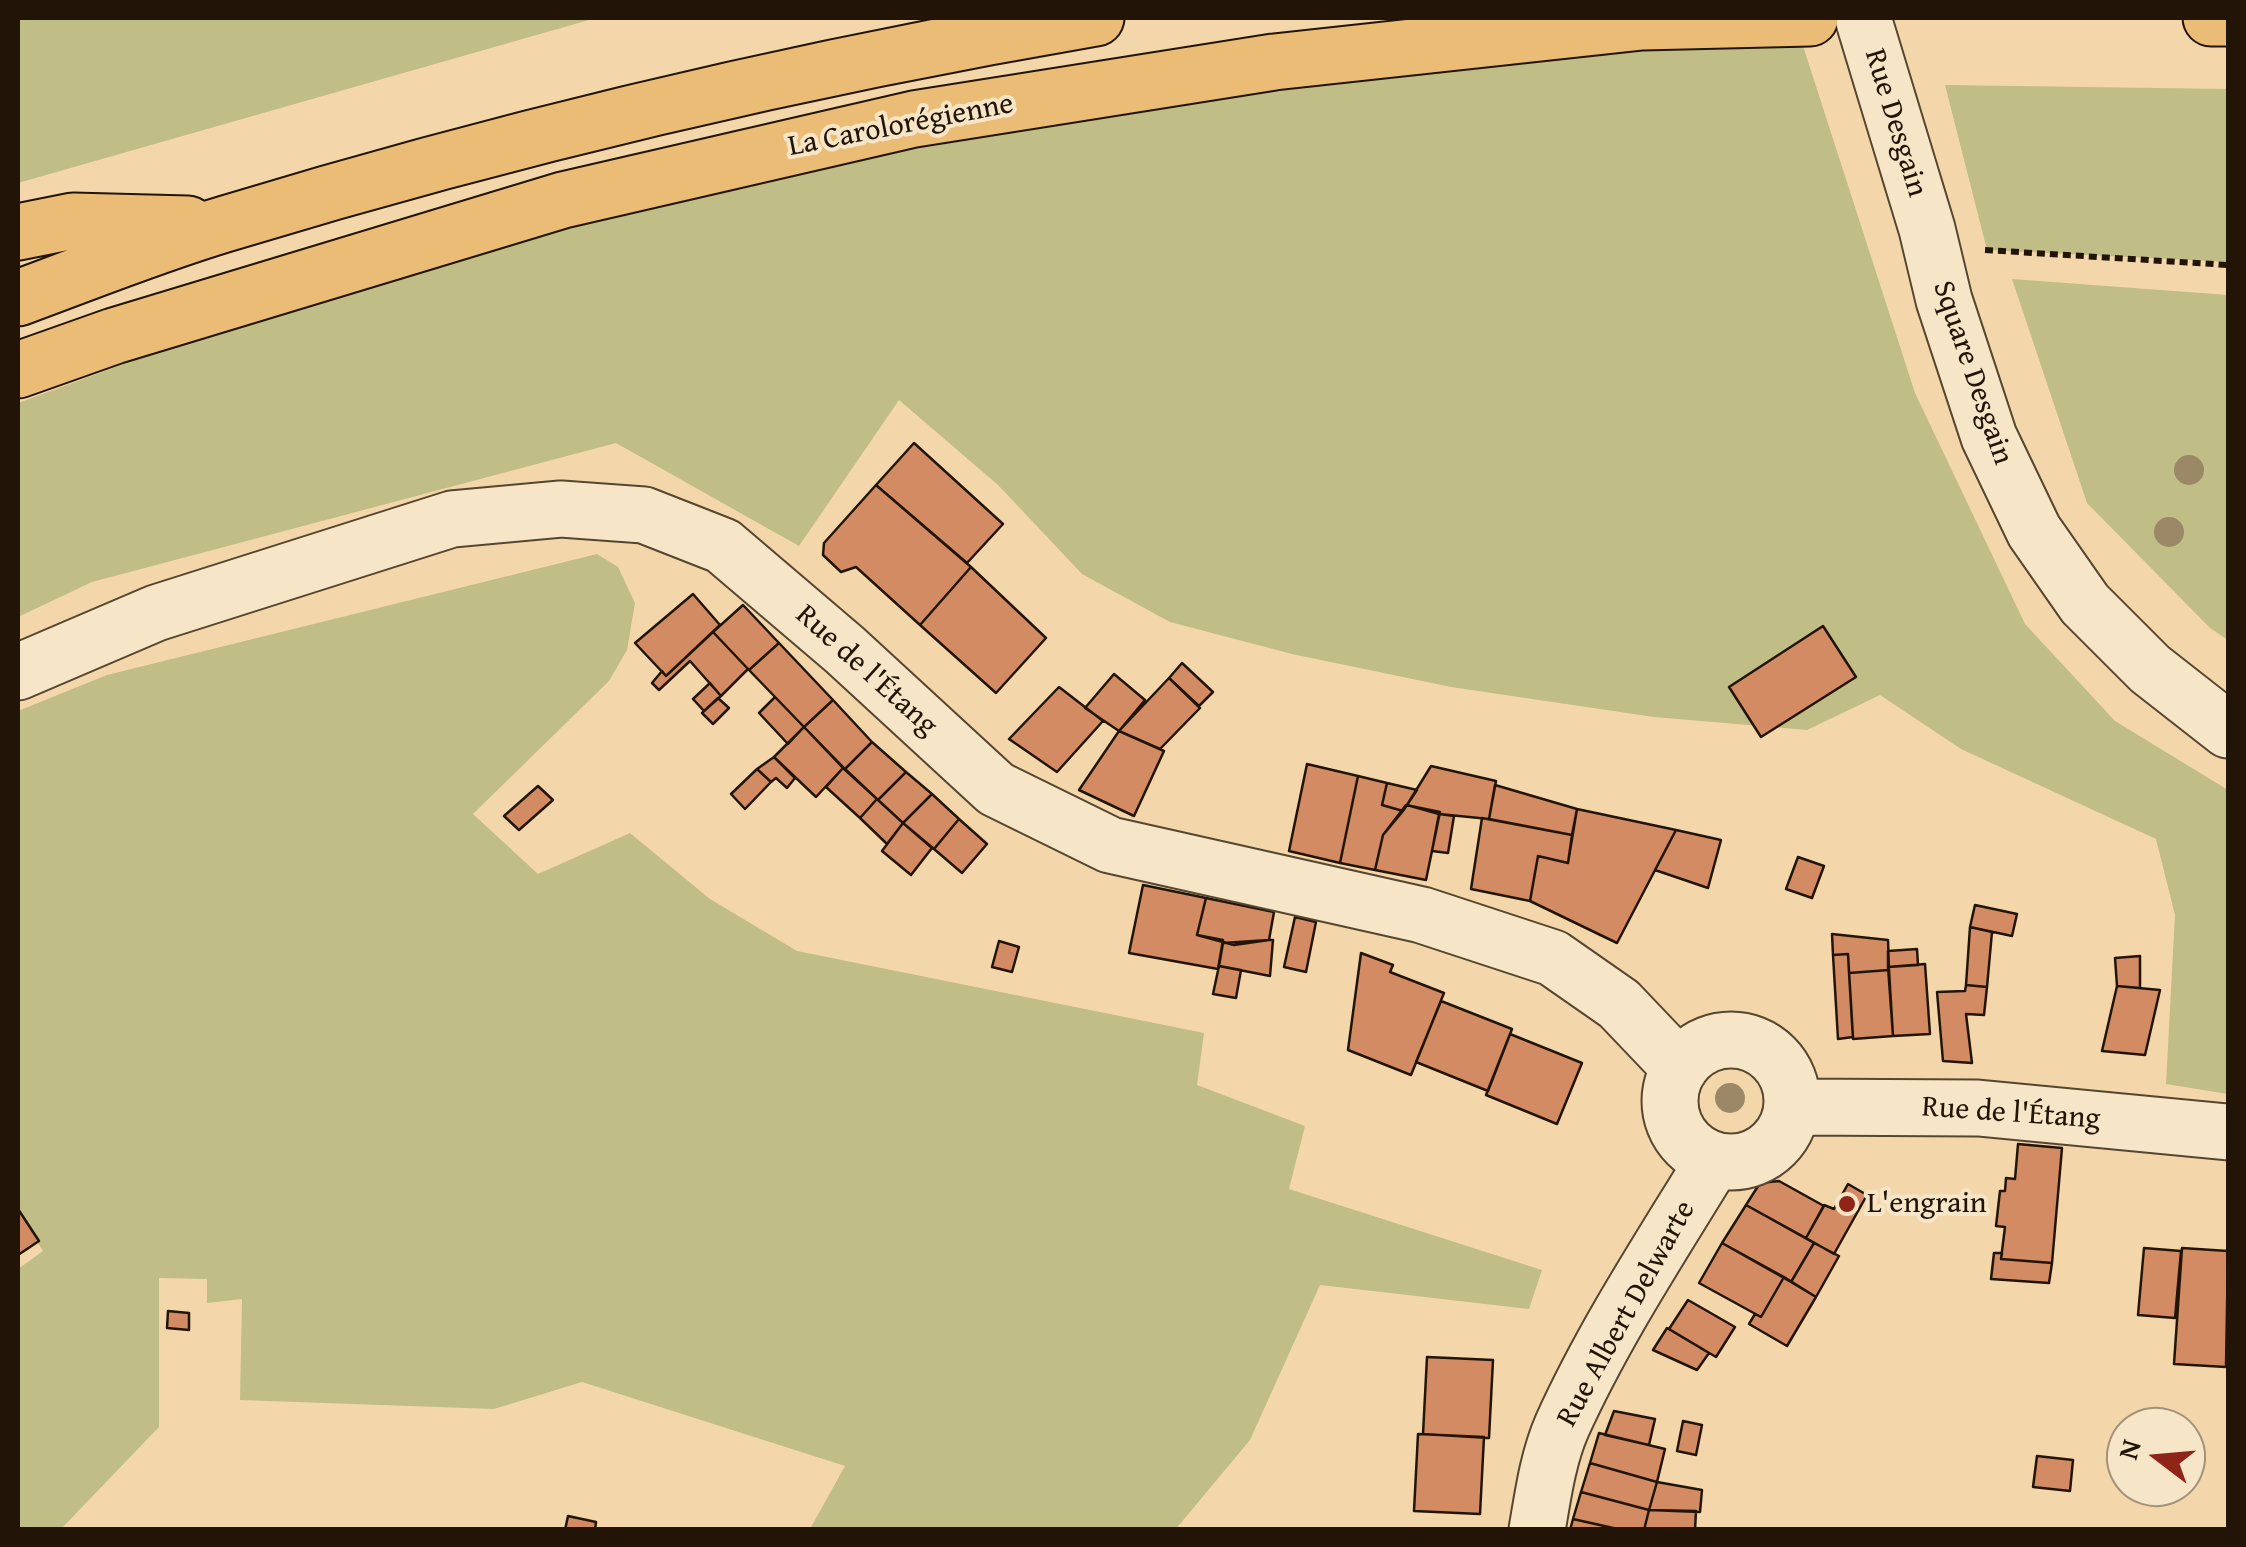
<!DOCTYPE html>
<html>
<head>
<meta charset="utf-8">
<style>
  body { margin:0 }
  #map { position:relative; width:2246px; height:1547px; overflow:hidden; background:#f3d7ab; font-family:"Gentium Book Plus",serif }
  canvas { display:block }
  .frame { position:absolute; inset:0; border:20px solid #221507; pointer-events:none }
  .north { position:absolute; left:2106px; top:1407px; width:100px; height:100px; box-sizing:border-box; background:#f7e5c8; border:2px solid #a2927b; border-radius:50%; rotate:286deg; font-size:28px; font-weight:700; line-height:40px; text-align:center; color:#221507 }
  .north::after { content:''; display:block; margin:auto; width:35px; height:45px; background:#8f2418; clip-path:polygon(50% 0,100% 100%,50% 72%,0 100%) }
</style>
</head>
<body>
<div id="map">
<canvas width="2246" height="1547"></canvas>
<div class="frame"></div>
<div class="north">N</div>
</div>
<script>
const g = document.querySelector('canvas').getContext('2d');
g.lineJoin = 'round';
function fill(path, color) {
  g.fillStyle = color;
  g.fill(path, 'evenodd');
}
function trace(path, color, width, dash) {
  g.strokeStyle = color;
  g.lineWidth = width;
  g.lineCap = dash ? 'butt' : 'round';
  g.setLineDash(dash || []);
  g.stroke(path);
}
function write(font, color, halo, rows, align = 'center') {
  g.font = font + ' "Gentium Book Plus",serif';
  g.lineWidth = 8;
  g.setLineDash([]);
  g.textBaseline = 'middle';
  g.strokeStyle = halo;
  g.fillStyle = color;
  for (const [text, x, y, turn = 0] of rows) {
    g.save();
    g.translate(x, y);
    g.rotate((+turn || 0) * Math.PI / 180);
    g.textAlign = isNaN(turn) ? turn : align;
    if (halo) g.strokeText(text, 0, 0);
    g.fillText(text, 0, 0);
    g.restore();
  }
}
const green = new Path2D(`
  M 18,18 L 596,18 L 18,183 Z
  M 1794,18 L 1915,393 L 2025,624 L 2115,721 L 2228,790 L 2228,1094 L 2166,1084 L 2175,915 L 2156,839 L 1961,749 L 1880,695 L 1807,730 L 1654,717 L 1451,687 L 1292,654 L 1170,622 L 1082,574 L 998,485 L 899,400 L 799,546 L 616,443 L 92,582 L 18,617 L 18,403 L 227,326 L 1130,58 Z
  M 1945,85 L 2228,89 L 2228,262 L 1987,250 Z
  M 2012,279 L 2228,295 L 2228,640 L 2210,628 L 2087,503 Z
  M 597,554 L 618,567 L 635,603 L 627,650 L 609,681 L 473,814 L 538,874 L 630,833 L 710,899 L 797,951 L 1204,1033 L 1197,1085 L 1305,1126 L 1289,1189 L 1542,1270 L 1529,1309 L 1320,1285 L 1250,1440 L 1175,1530 L 810,1529 L 845,1466 L 582,1382 L 494,1409 L 240,1400 L 242,1299 L 207,1303 L 207,1279 L 159,1278 L 159,1427 L 61,1529 L 18,1530 L 18,1269 L 43,1251 L 18,1212 L 18,711 L 107,675 Z`);
const building = new Path2D(`
  M 914,443 L 1003,524 L 967,563 L 876,485 Z
  M 876,485 L 971,567 L 920,625 L 856,567 L 841,572 L 823,555 L 824,543 Z
  M 971,567 L 1046,638 L 996,693 L 920,625 Z
  M 693,594 L 720,625 L 666,676 L 635,643 Z
  M 743,605 L 779,643 L 749,670 L 713,632 Z
  M 1823,626 L 1856,677 L 1761,737 L 1729,687 Z
  M 713,632 L 748,669 L 721,696 L 690,661 L 659,690 L 652,683 L 662,671 L 666,676 Z
  M 779,643 L 833,700 L 804,727 L 749,670 Z
  M 1182,663 L 1213,692 L 1199,706 L 1169,678 Z
  M 1114,674 L 1145,700 L 1119,731 L 1085,708 Z
  M 1169,678 L 1200,708 L 1160,749 L 1119,731 Z
  M 710,683 L 721,696 L 704,711 L 693,699 Z
  M 1059,687 L 1103,721 L 1057,772 L 1009,739 Z
  M 775,697 L 804,727 L 788,744 L 759,713 Z
  M 718,698 L 729,708 L 713,724 L 702,713 Z
  M 833,700 L 872,742 L 845,769 L 804,727 Z
  M 804,727 L 843,768 L 816,797 L 774,757 Z
  M 1119,731 L 1164,751 L 1134,816 L 1079,790 Z
  M 872,742 L 906,772 L 878,800 L 845,769 Z
  M 774,757 L 795,778 L 787,788 L 776,778 L 771,782 L 757,769 Z
  M 1307,764 L 1358,776 L 1340,863 L 1289,851 Z
  M 1431,766 L 1496,781 L 1489,819 L 1439,814 L 1407,805 Z
  M 843,768 L 877,799 L 860,818 L 826,787 Z
  M 757,769 L 771,782 L 745,809 L 731,794 Z
  M 906,772 L 932,794 L 903,823 L 878,800 Z
  M 1358,776 L 1387,783 L 1382,805 L 1403,811 L 1383,835 L 1375,870 L 1340,863 Z
  M 1387,783 L 1417,790 L 1403,811 L 1382,805 Z
  M 1495,785 L 1577,809 L 1572,835 L 1489,819 Z
  M 538,786 L 553,800 L 519,830 L 504,816 Z
  M 932,794 L 959,819 L 934,849 L 903,823 Z
  M 877,799 L 903,823 L 887,844 L 860,818 Z
  M 1406,805 L 1440,812 L 1426,880 L 1375,870 L 1383,835 Z
  M 1577,809 L 1676,830 L 1617,943 L 1530,901 L 1538,856 L 1568,863 Z
  M 1439,814 L 1454,816 L 1448,853 L 1432,851 Z
  M 1482,818 L 1572,835 L 1568,863 L 1538,856 L 1530,901 L 1471,889 Z
  M 959,819 L 987,844 L 962,873 L 934,849 Z
  M 903,823 L 932,848 L 911,875 L 882,851 Z
  M 1676,830 L 1721,840 L 1708,888 L 1655,870 Z
  M 1798,857 L 1824,866 L 1812,898 L 1786,889 Z
  M 1143,885 L 1206,898 L 1197,935 L 1223,940 L 1218,969 L 1129,953 Z
  M 1206,898 L 1274,912 L 1269,940 L 1234,945 L 1197,935 Z
  M 1975,905 L 2017,914 L 2012,936 L 1970,927 Z
  M 1295,917 L 1316,922 L 1306,972 L 1284,967 Z
  M 1970,927 L 1992,932 L 1987,987 L 1966,985 Z
  M 1832,934 L 1888,940 L 1889,970 L 1849,973 L 1848,954 L 1833,955 Z
  M 1269,940 L 1273,940 L 1270,976 L 1219,966 L 1223,943 Z
  M 999,941 L 1019,947 L 1012,972 L 992,967 Z
  M 1917,949 L 1918,965 L 1888,967 L 1888,951 Z
  M 1361,953 L 1393,965 L 1390,972 L 1444,993 L 1411,1075 L 1348,1050 Z
  M 1848,954 L 1853,1037 L 1838,1039 L 1833,955 Z
  M 2140,956 L 2140,988 L 2117,986 L 2115,958 Z
  M 1925,964 L 1930,1034 L 1893,1036 L 1888,967 Z
  M 1219,966 L 1241,970 L 1236,998 L 1213,994 Z
  M 1889,970 L 1893,1036 L 1853,1039 L 1849,973 Z
  M 1966,985 L 1987,987 L 1984,1015 L 1966,1014 L 1972,1063 L 1943,1061 L 1937,992 L 1965,991 Z
  M 2117,986 L 2160,990 L 2145,1055 L 2102,1051 Z
  M 1441,1001 L 1512,1029 L 1488,1091 L 1416,1062 Z
  M 1510,1034 L 1582,1063 L 1557,1124 L 1486,1095 Z
  M 2018,1144 L 2062,1148 L 2052,1263 L 2001,1259 L 2005,1227 L 1996,1226 L 2000,1191 L 2005,1191 L 2006,1178 L 2015,1179 Z
  M 1779,1181 L 1824,1206 L 1806,1238 L 1746,1205 L 1760,1183 Z
  M 1848,1184 L 1867,1195 L 1834,1254 L 1806,1238 L 1824,1205 L 1834,1209 Z
  M 1746,1205 L 1814,1243 L 1791,1282 L 1722,1243 Z
  M 18,1209 L 39,1241 L 18,1255 Z
  M 1722,1243 L 1784,1277 L 1761,1317 L 1699,1283 Z
  M 1814,1243 L 1839,1256 L 1816,1297 L 1791,1282 Z
  M 2144,1248 L 2181,1251 L 2175,1318 L 2138,1315 Z
  M 2182,1248 L 2228,1251 L 2226,1367 L 2174,1364 Z
  M 1994,1253 L 2002,1253 L 2001,1259 L 2052,1263 L 2049,1283 L 1991,1279 Z
  M 1784,1277 L 1816,1297 L 1787,1346 L 1749,1324 L 1755,1314 L 1761,1317 Z
  M 1688,1300 L 1735,1327 L 1716,1357 L 1669,1329 Z
  M 168,1311 L 189,1313 L 189,1330 L 167,1328 Z
  M 1667,1328 L 1709,1353 L 1697,1370 L 1653,1350 Z
  M 1427,1357 L 1493,1360 L 1489,1438 L 1423,1434 Z
  M 1614,1411 L 1655,1419 L 1649,1445 L 1605,1435 Z
  M 1683,1421 L 1702,1425 L 1696,1455 L 1677,1451 Z
  M 1599,1433 L 1665,1449 L 1657,1482 L 1590,1463 Z
  M 1418,1434 L 1484,1437 L 1480,1514 L 1414,1511 Z
  M 2037,1456 L 2073,1460 L 2070,1491 L 2033,1487 Z
  M 1590,1463 L 1657,1482 L 1649,1510 L 1581,1492 Z
  M 1657,1482 L 1702,1490 L 1700,1512 L 1649,1510 Z
  M 1581,1492 L 1649,1510 L 1644,1530 L 1622,1530 L 1573,1519 Z
  M 1649,1510 L 1696,1511 L 1695,1530 L 1644,1530 Z
  M 568,1516 L 596,1522 L 595,1530 L 565,1530 Z
  M 1573,1519 L 1622,1530 L 1570,1530 Z`);
const path = new Path2D(`
  M 1985,250 L 2228,265`);
const minor = new Path2D(`
  M 1863,18 L 1927,229 L 1944,300 L 1989,437 L 2034,531 L 2085,604 L 2150,669 L 2228,730
  M 18,672 L 156,613 L 452,519 L 561,509 L 644,515 L 723,546 L 845,650 L 996,789 L 1110,845 L 1422,915 L 1553,958 L 1619,1004 L 1680,1068
  M1670 1101a61 61 0 1 1 122 0a61 61 0 1 1-122 0Z
  M 1793,1107 L 1978,1108 L 2228,1132
  M 1537,1530 C 1543,1495 1548,1458 1562,1426 C 1604,1333 1661,1247 1714,1160`);
const highway = new Path2D(`
  M 2211,18 L 2228,18
  M 18,232 L 73,221 L 188,224
  M 18,298 C 86,273 155,245 225,224 C 511,137 802,68 1096,18
  M 18,370 L 114,336 L 563,200 L 914,119 L 1274,62 L 1642,22 L 1810,18`);
const trees = [
  [2189,470],
  [2169,532],
  [1730,1098]
];
const markers = [
  [1847,1204,10,"#8f2418"]
];
const streetNames = [
  ["Rue Desgain",1895,123,73],
  ["La Carolorégienne",901,126,-11],
  ["Square Desgain",1972,373,71],
  ["Rue de l'Étang",866,671,42],
  ["Rue de l'Étang",2011,1114,4],
  ["Rue Albert Delwarte",1627,1314,-61]
];
const poiNames = [
  ["L'engrain",1867,1204]
];
fill(green, '#c0bd86');
fill(building, '#d28b62');
trace(building, '#221507', 2.5);
trace(minor, '#564630', 59);
trace(highway, '#221507', 59);
trace(path, '#221507', 6, [8, 5]);
trace(minor, '#f7e5c8', 55);
trace(highway, '#eabc76', 55);
g.fillStyle = '#9a8866';
for (const [x, y] of trees) {
  g.beginPath();
  g.arc(x, y, 15, 0, 2 * Math.PI);
  g.fill();
}
for (const [x, y, r, color] of markers) {
  const dot = new Path2D();
  dot.arc(x, y, r, 0, 2 * Math.PI);
  g.fillStyle = color;
  g.fill(dot);
  trace(dot, '#f7e5c8', 4);
}
write('30px', '#221507', '#f7e5c8', streetNames);
write('30px', '#221507', '#f7e5c8', poiNames, 'left');
</script>
</body>
</html>
